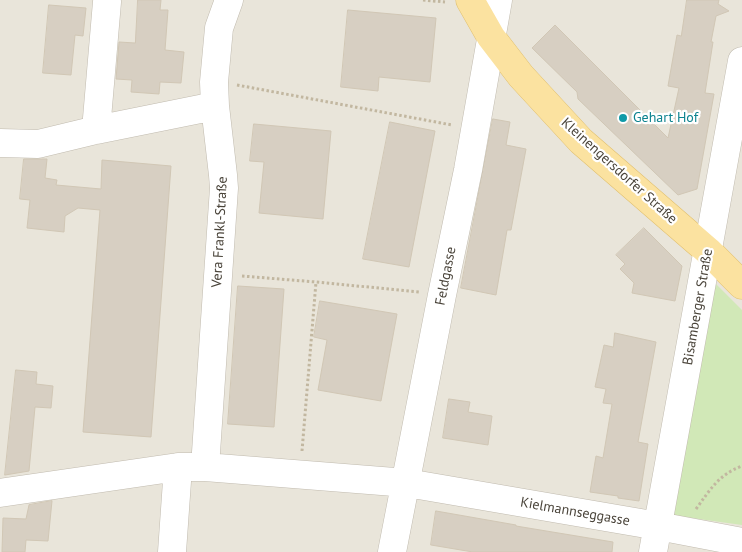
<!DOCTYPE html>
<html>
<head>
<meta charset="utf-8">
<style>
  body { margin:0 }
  canvas { display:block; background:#f5f3ec }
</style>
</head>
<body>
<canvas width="742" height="552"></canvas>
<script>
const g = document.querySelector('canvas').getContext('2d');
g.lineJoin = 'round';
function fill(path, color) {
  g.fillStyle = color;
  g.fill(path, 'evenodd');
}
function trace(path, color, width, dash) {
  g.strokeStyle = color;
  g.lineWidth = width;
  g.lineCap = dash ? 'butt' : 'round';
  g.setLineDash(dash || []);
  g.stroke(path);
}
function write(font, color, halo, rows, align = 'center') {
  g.font = font + ' "PT Sans",sans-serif';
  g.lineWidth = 4.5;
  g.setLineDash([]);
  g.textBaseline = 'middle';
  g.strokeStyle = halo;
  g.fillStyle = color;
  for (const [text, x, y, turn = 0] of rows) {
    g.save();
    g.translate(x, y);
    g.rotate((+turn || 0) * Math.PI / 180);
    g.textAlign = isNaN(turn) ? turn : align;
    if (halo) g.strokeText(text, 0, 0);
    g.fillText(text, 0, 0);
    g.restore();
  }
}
const residential = new Path2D(`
  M 0,0 L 742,0 L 742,552 L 0,552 Z`);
const green = new Path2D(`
  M 715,283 L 742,310 L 742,525 L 670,515 Z`);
const building = new Path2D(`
  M 138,0 L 161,0 L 160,10 L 168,10 L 165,50 L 184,52 L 181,83 L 160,82 L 159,94 L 131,92 L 132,80 L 116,79 L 119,42 L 135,43 Z
  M 687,0 L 719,0 L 718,4 L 729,11 L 716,16 L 711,42 L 713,42 L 705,93 L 714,94 L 697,189 L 678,195 L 578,99 L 577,92 L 532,48 L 555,25 L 668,138 L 679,88 L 668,86 L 677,35 L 681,36 Z
  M 49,5 L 86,8 L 83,36 L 75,35 L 71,75 L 43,73 Z
  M 348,10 L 436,18 L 430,82 L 379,77 L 378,91 L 341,87 Z
  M 493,119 L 510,122 L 506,145 L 526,149 L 511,230 L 507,230 L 496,295 L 461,288 Z
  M 390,122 L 435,131 L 409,267 L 363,259 Z
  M 254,124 L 331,131 L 323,219 L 259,213 L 264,162 L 250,161 Z
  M 24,159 L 47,159 L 45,178 L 57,180 L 56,185 L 101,189 L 102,160 L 171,166 L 151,437 L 83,432 L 100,210 L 78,208 L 65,216 L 64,232 L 27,228 L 30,200 L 20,199 Z
  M 644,228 L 682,266 L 675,301 L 632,293 L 634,283 L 620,269 L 625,264 L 616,255 Z
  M 238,286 L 284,289 L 274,427 L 228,424 Z
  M 320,301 L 397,314 L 381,401 L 318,390 L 327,340 L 314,337 Z
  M 615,333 L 656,342 L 638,442 L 648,444 L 639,501 L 618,498 L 618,496 L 590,492 L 596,456 L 603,458 L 612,404 L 603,403 L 606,389 L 595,387 L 604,345 L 613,347 Z
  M 16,370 L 37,372 L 36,384 L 53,386 L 51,408 L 35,407 L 29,471 L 5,475 Z
  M 449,399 L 470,402 L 468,412 L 492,416 L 488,445 L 443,438 Z
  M 52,501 L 48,541 L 26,540 L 25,552 L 2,552 L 3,518 L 26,519 L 29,505 Z
  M 436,511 L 516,525 L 516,526 L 613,542 L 612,552 L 473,552 L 431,545 Z`);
const path = new Path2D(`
  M 423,0 L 445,2
  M 237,85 L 452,125
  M 242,276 L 316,282 L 420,292
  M 302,451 L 316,282
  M 696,509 C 710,490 718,475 742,466`);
const minor = new Path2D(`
  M 96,130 L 107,2
  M 0,143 L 38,144 L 96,130 L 215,106
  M 205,467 L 224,188 L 223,175 L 215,106 L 214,82 L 219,28 L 229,0
  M 0,493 L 178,467 L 205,467 L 407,483 L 658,526 L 742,542
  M 172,552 L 178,467
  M 392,552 L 442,295 L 468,170 L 498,0
  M 653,552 L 742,61`);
const major = new Path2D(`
  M 470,0 L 491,37 L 521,76 L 581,141 L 708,251 L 742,285`);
const markers = [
  [623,118,5,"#0f9aa8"]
];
const cultureNames = [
  ["Gehart Hof",633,118]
];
const streetNames = [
  ["Kleinengersdorfer Straße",619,171,42],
  ["Vera Frankl-Straße",220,232,-87],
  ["Feldgasse",446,276,-79],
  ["Bisamberger Straße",698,307,-80],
  ["Kielmannseggasse",575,512,10]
];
fill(residential, '#e9e5da');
fill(green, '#d1e8b7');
fill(building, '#d7cfc2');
trace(building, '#d1c7b5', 1);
trace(minor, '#c1bbaf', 29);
trace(major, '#e1c06f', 29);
trace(path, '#c2b7a0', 3, [2.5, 2.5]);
trace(minor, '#fff', 28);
trace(major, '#fbe2a0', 28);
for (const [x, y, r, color] of markers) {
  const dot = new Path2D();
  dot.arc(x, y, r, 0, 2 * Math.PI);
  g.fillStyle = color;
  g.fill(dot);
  trace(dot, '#fff', 2);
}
write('14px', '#0d838f', '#fff', cultureNames, 'left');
write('14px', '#4a443a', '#fff', streetNames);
</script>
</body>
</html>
